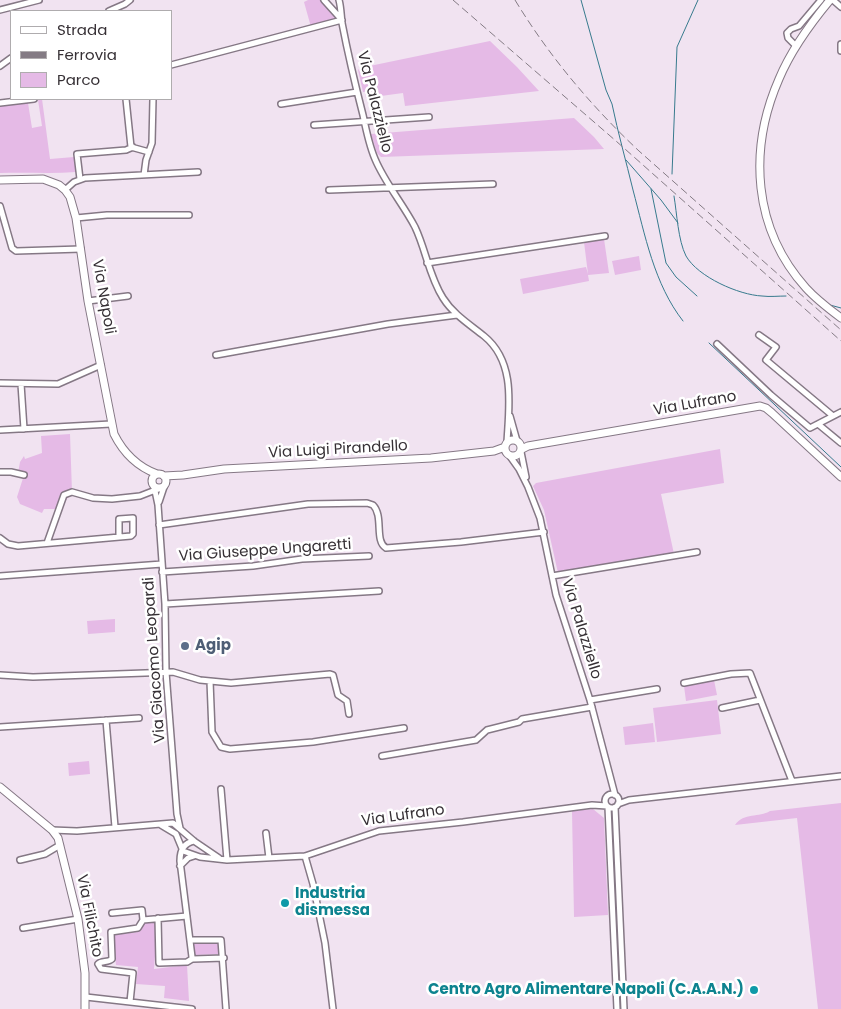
<!DOCTYPE html>
<html>
<head>
<meta charset="utf-8">
<style>
  body { margin:0 }
  #map { position:relative; width:841px; height:1009px; overflow:hidden; background:#f1e3f1; font-family:Poppins,sans-serif }
  canvas { display:block }
  .legend { position:absolute; left:10px; top:10px; width:162px; height:90px; box-sizing:border-box; background:#fff; border:1px solid #afacae; margin:0; padding:6px 9px; list-style:none; font-size:15px; color:#363035 }
  .legend li { display:flex; align-items:center; gap:10px; height:25px }
  .legend b { width:25px; border:1px solid #afacae }
</style>
</head>
<body>
<div id="map">
<canvas width="841" height="1009"></canvas>
<ul class="legend">
<li><b style="height:6px;background:#fff"></b>Strada</li>
<li><b style="height:6px;background:#847b84"></b>Ferrovia</li>
<li><b style="height:14px;background:#e5bae6"></b>Parco</li>
</ul>
</div>
<script>
const g = document.querySelector('canvas').getContext('2d');
g.lineJoin = 'round';
function fill(path, color) {
  g.fillStyle = color;
  g.fill(path, 'evenodd');
}
function trace(path, color, width, dash) {
  g.strokeStyle = color;
  g.lineWidth = width;
  g.lineCap = dash ? 'butt' : 'round';
  g.setLineDash(dash || []);
  g.stroke(path);
}
function write(font, color, halo, rows, align = 'center') {
  g.font = font + ' Poppins,sans-serif';
  g.lineWidth = 5;
  g.setLineDash([]);
  g.textBaseline = 'middle';
  g.strokeStyle = halo;
  g.fillStyle = color;
  for (const [text, x, y, turn = 0] of rows) {
    g.save();
    g.translate(x, y);
    g.rotate((+turn || 0) * Math.PI / 180);
    g.textAlign = isNaN(turn) ? turn : align;
    if (halo) g.strokeText(text, 0, 0);
    g.fillText(text, 0, 0);
    g.restore();
  }
}
const green = new Path2D(`
  M 308,0 L 320,0 L 335,15 L 336,19 L 311,27 L 304,2 Z
  M 490,41 L 517,67 L 539,91 L 405,106 L 403,93 L 366,98 L 365,92 L 363,92 L 358,70 L 360,68 Z
  M 42,99 L 50,159 L 74,157 L 76,172 C 51,174 26,172 0,173 L 0,105 L 28,103 L 32,128 L 42,126 L 38,100 Z
  M 574,118 L 594,137 L 604,149 L 381,157 L 377,153 L 371,134 Z
  M 604,239 L 609,273 L 588,275 L 589,281 L 523,294 L 520,279 L 586,267 L 588,274 L 584,242 Z
  M 639,256 L 641,270 L 615,275 L 612,261 Z
  M 70,434 L 72,492 L 60,509 L 44,509 L 42,513 L 20,504 L 17,497 L 24,475 L 18,473 L 20,462 L 24,456 L 25,459 L 42,453 L 41,436 Z
  M 720,449 L 724,483 L 661,494 L 674,554 L 558,573 L 544,510 L 533,486 L 536,483 Z
  M 115,619 L 115,632 L 88,634 L 87,621 Z
  M 714,680 L 717,695 L 686,701 L 684,686 Z
  M 717,700 L 721,734 L 657,742 L 653,708 Z
  M 653,723 L 655,742 L 625,745 L 623,727 Z
  M 89,761 L 90,774 L 69,776 L 68,763 Z
  M 841,803 L 841,1009 L 818,1009 L 797,818 L 735,825 C 744,812 759,818 770,811 Z
  M 593,809 L 604,818 L 608,915 L 574,917 L 572,811 Z
  M 158,918 L 154,969 L 187,965 L 189,1001 L 164,998 L 165,986 L 136,984 L 138,967 L 116,965 L 113,935 L 138,932 L 143,920 Z
  M 192,941 L 220,941 L 222,954 L 194,955 Z`);
const stream = new Path2D(`
  M 581,0 L 606,90 L 612,104 C 618,133 626,161 633,190 C 645,235 654,284 683,321
  M 626,160 L 661,200 L 678,223
  M 672,174 L 677,47 L 698,0
  M 651,189 L 666,263 L 676,277 L 697,296
  M 674,196 C 677,214 678,240 686,256 C 698,277 739,295 762,296 C 770,297 778,296 786,296
  M 830,305 L 841,308
  M 709,343 L 841,467`);
const street = new Path2D(`
  M 339,0 C 341,7 341,15 342,23 C 348,54 355,84 363,115 C 366,130 369,145 375,159 C 385,183 403,204 415,227 C 426,250 429,276 443,298 C 453,314 469,324 484,336 C 516,362 509,406 507,442
  M 833,0 L 841,7
  M 0,10 L 39,0
  M 109,11 L 125,4 L 130,0
  M 841,44 L 841,51
  M 796,46 L 788,38 L 787,33 L 791,29 L 799,26 L 821,0
  M 171,65 L 342,20 L 324,0
  M 0,66 L 11,58
  M 126,99 L 131,147 L 149,152
  M 0,103 L 34,99
  M 281,104 L 357,92
  M 314,125 L 429,117
  M 144,175 L 146,160 L 152,143 L 153,99
  M 80,179 L 77,154 L 126,150 L 133,147
  M 65,190 L 74,182 L 85,178 L 198,172
  M 329,190 L 493,184
  M 0,206 L 12,248 L 16,251 L 81,249
  M 76,218 L 107,215 L 189,215
  M 427,263 L 605,236
  M 88,301 L 128,296
  M 759,335 L 776,347 L 766,360 L 833,416
  M 717,344 L 771,395 L 810,428 L 841,412
  M 216,355 L 388,324 L 457,315
  M 0,383 L 58,384 L 101,365
  M 21,384 L 24,429
  M 510,416 L 517,441
  M 818,424 L 841,443
  M 0,430 L 111,424
  M 521,452 L 526,477
  M 509,455 L 519,469 L 528,487 L 540,518 L 556,595 L 590,700 L 615,795
  M 0,472 L 11,472 L 24,475
  M 154,486 L 158,505 L 165,604 L 166,672 L 177,814 L 180,828
  M 159,502 L 164,487
  M 159,525 L 308,504 L 367,503 L 373,505 C 384,516 374,541 386,548 L 461,542 L 544,532
  M 0,538 L 8,544 L 18,546 L 131,536 L 133,534 L 133,518 L 119,519 L 119,537
  M 47,543 L 64,495 L 72,492 L 93,498 L 112,499 L 140,496 L 158,489
  M 162,572 L 253,566 L 302,559 L 369,556
  M 0,576 L 162,564
  M 552,576 L 697,552
  M 165,604 L 379,591
  M 0,675 L 33,677 L 173,672 L 200,680 L 231,683 L 330,674 L 333,675 L 338,695 L 347,701 L 349,714
  M 210,681 L 212,732 L 221,747 L 230,749 L 313,742 L 404,728
  M 684,683 L 731,674 L 750,673 L 792,781
  M 590,700 L 657,689
  M 722,708 L 760,700
  M 106,720 L 115,827
  M 0,727 L 139,718
  M 382,756 L 476,740 L 487,730 L 519,722 L 522,719 L 592,707
  M 221,789 L 227,860
  M605 801a7 7 0 1 1 14 0a7 7 0 1 1-14 0Z
  M 618,804 L 629,800 L 841,776
  M 608,807 L 617,1009
  M 615,807 L 624,1009
  M 161,825 L 176,834 L 183,851 L 200,857 L 227,860 L 305,856 L 379,831 L 463,822 L 592,805 L 607,806
  M 52,830 L 77,831 L 173,823 L 194,841 L 219,858
  M 266,833 L 269,858
  M 194,841 C 183,843 180,851 180,861 L 192,957 L 193,959 L 224,958
  M 305,856 L 313,884 L 325,943 L 333,1009
  M 20,860 L 45,854 L 60,845
  M 180,866 L 188,858 L 194,856
  M 112,913 L 142,910 L 143,920 L 187,916
  M 158,918 L 159,963 L 187,962 L 192,959
  M 23,928 L 78,919
  M 190,940 L 221,940 L 226,1009
  M 86,997 L 192,1009
  M 130,1002 L 133,973 L 101,969 L 98,964 C 102,960 108,963 112,959 L 111,932 L 138,928 L 143,920`);
const secondary = new Path2D(`
  M 830,0 C 810,24 791,50 779,79 C 748,150 753,229 806,288 C 816,299 829,309 841,318
  M 0,180 L 43,179 L 59,185 L 65,190 L 70,197 L 76,218 L 88,301 L 114,434 C 123,452 138,467 157,474
  M505 448a8 8 0 1 1 16 0a8 8 0 1 1-16 0Z
  M 522,449 L 528,446 L 760,406 L 766,408 L 772,413 L 841,477
  M152 481a7 7 0 1 1 14 0a7 7 0 1 1-14 0Z
  M 164,476 L 183,475 L 224,469 L 431,458 L 494,451 L 505,447
  M 0,787 L 52,830 L 58,838 L 78,919 L 85,973 L 85,1009`);
const rail = new Path2D(`
  M 453,0 L 616,141 L 841,341
  M 515,0 C 549,56 591,106 639,151 L 841,330`);
const markers = [
  [185,646,5,"#5c6f8a"],
  [285,903,5,"#0f9aa8"],
  [754,990,5,"#0f9aa8"]
];
const streetNames = [
  ["Via Palazziello",374,102,76],
  ["Via Napoli",103,297,80],
  ["Via Lufrano",695,404,-10],
  ["Via Luigi Pirandello",338,450,-3],
  ["Via Giuseppe Ungaretti",265,551,-4],
  ["Via Palazziello",581,629,73],
  ["Via Giacomo Leopardi",155,660,-94],
  ["Via Lufrano",403,816,-8],
  ["Via Filichito",89,916,79]
];
const serviceNames = [
  ["Agip",195,646]
];
const cultureNames = [
  ["Industria",295,894],
  ["dismessa",295,911],
  ["Centro Agro Alimentare Napoli (C.A.A.N.)",744,990,"right"]
];
fill(green, '#e5bae6');
trace(stream, '#377a8d', 1);
trace(street, '#857885', 8);
trace(secondary, '#857885', 9);
trace(street, '#fff', 5);
trace(secondary, '#fff', 7);
trace(rail, '#847b84', 1, [8, 4]);
for (const [x, y, r, color] of markers) {
  const dot = new Path2D();
  dot.arc(x, y, r, 0, 2 * Math.PI);
  g.fillStyle = color;
  g.fill(dot);
  trace(dot, '#fff', 2);
}
write('15px', '#363035', '#fff', streetNames);
write('bold 15px', '#4e5e75', '#fff', serviceNames, 'left');
write('bold 15px', '#0d838f', '#fff', cultureNames, 'left');
</script>
</body>
</html>
